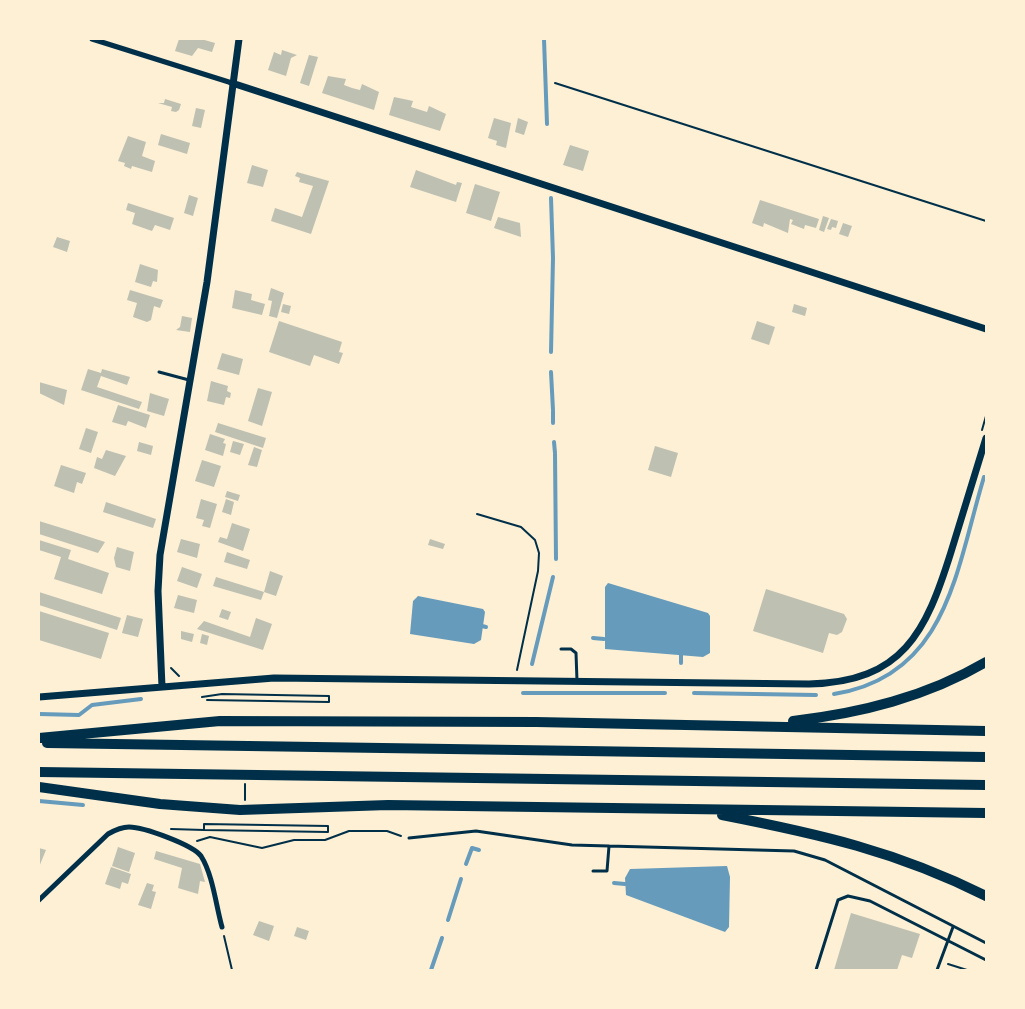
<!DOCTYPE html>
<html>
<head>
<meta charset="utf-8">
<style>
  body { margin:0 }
  #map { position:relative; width:1025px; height:1009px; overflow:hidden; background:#fdf0d5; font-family:Lora,serif }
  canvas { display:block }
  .frame { position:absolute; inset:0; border:40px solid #fdf0d5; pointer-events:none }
</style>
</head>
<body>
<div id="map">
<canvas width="1025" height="1009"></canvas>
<div class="frame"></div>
</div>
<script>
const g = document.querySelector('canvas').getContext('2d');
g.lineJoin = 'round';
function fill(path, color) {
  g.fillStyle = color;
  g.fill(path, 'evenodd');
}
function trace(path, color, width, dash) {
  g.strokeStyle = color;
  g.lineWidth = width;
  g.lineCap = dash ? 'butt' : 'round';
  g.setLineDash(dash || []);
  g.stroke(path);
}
const water = new Path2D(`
  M 608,583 L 708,613 L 710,616 L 710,653 L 703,657 L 605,649 L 605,587 Z
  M 418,596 L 483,609 L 485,612 L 481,640 L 474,644 L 410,634 L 413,601 Z
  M 727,866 L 730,877 L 729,927 L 725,932 L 626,895 L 625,878 L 630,869 Z`);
const stream = new Path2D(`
  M 544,39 L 547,124
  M 551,352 L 553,258 L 551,198
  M 551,372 L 553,410
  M 553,411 L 553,423
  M 554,442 L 555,453
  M 555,454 L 556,559
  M 482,626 L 486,627
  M 593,638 L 604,639
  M 681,663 L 681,655
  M 532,664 L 553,577
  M 523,693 L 665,693
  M 694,693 L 816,695
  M 834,694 C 948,676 956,569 984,477
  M 39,714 L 79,715 L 92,705 L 141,699
  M 39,801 L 83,805
  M 466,864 L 472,848 L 479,850
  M 614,883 L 625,884
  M 448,920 L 461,879
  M 431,970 L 442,938`);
const building = new Path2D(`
  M 179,39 L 201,39 L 215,43 L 212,52 L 198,48 L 192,56 L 175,51 Z
  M 282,50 L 297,55 L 291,58 L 286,76 L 268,70 L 274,52 L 281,55 Z
  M 309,55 L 318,57 L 309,86 L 300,83 Z
  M 328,76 L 346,79 L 344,85 L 352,88 L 360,90 L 362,84 L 379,92 L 374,110 L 322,93 Z
  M 394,97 L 413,101 L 411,107 L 427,112 L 429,106 L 446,114 L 440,131 L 389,115 Z
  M 165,99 L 181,104 L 179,110 L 176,112 L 171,111 L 172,107 L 158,103 L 164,103 Z
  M 196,108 L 205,110 L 201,128 L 192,126 Z
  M 494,118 L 511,123 L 506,148 L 496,145 L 497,141 L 488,138 Z
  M 518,118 L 528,122 L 524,135 L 515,132 Z
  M 161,134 L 190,143 L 187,154 L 158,145 Z
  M 128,136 L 146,142 L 142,156 L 155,161 L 152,172 L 132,166 L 131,169 L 124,166 L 125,163 L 118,161 Z
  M 570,145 L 589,151 L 583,171 L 563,165 Z
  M 252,165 L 268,170 L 263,187 L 247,183 Z
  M 416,170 L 456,185 L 457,182 L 462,183 L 456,202 L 410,187 Z
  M 297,172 L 329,181 L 311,234 L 271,221 L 275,208 L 302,217 L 313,186 L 299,182 L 300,178 L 295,176 Z
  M 475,184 L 500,192 L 491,221 L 466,213 Z
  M 189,195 L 198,198 L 193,216 L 184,213 Z
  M 760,200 L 819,219 L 816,228 L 805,225 L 804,229 L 791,224 L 793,220 L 790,219 L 788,233 L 764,223 L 763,227 L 752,223 Z
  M 128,203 L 174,218 L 170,230 L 155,225 L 152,231 L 132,224 L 135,213 L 126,210 Z
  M 823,216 L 829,218 L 824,232 L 819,230 Z
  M 498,217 L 520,223 L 521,237 L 494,228 Z
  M 831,219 L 838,221 L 836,228 L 832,227 L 831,230 L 827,229 Z
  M 843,223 L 852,226 L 848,237 L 839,234 Z
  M 57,237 L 70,241 L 67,252 L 53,247 Z
  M 140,264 L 158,270 L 157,282 L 153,281 L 151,287 L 135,282 Z
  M 271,288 L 284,293 L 277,318 L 269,316 L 272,301 L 268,300 Z
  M 130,290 L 163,300 L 160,308 L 154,306 L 151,320 L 147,322 L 133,317 L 137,303 L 127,300 Z
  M 235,290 L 252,294 L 251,300 L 265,304 L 262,315 L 232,308 Z
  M 283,304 L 291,306 L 289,314 L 281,312 Z
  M 794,304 L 807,308 L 805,316 L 792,312 Z
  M 182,316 L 192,318 L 190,332 L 176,330 L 180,327 Z
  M 279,321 L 342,342 L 339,352 L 343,353 L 339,364 L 314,355 L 310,366 L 269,352 Z
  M 757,321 L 775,327 L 769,345 L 751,339 Z
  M 222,353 L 243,359 L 239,375 L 217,369 Z
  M 88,369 L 101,373 L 102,369 L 130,377 L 127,385 L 101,376 L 97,387 L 142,402 L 139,409 L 81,390 Z
  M 211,381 L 228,386 L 227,391 L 231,393 L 230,398 L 226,397 L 224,405 L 207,401 Z
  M 39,382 L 67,390 L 64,405 L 39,393 Z
  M 258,388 L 272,392 L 262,426 L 248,421 Z
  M 150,393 L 169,399 L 164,416 L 147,411 Z
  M 118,405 L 150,415 L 146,428 L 128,421 L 126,426 L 112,422 Z
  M 218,423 L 266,438 L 263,448 L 215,432 Z
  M 86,428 L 98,432 L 91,453 L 79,449 Z
  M 210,434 L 225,439 L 223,443 L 226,444 L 223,456 L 205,450 Z
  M 233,441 L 244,444 L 240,455 L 230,452 Z
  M 139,442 L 153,446 L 151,455 L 137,451 Z
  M 655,446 L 678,453 L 671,477 L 648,470 Z
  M 254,447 L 262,450 L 257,467 L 248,465 Z
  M 106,450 L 126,456 L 115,476 L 94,468 L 97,457 L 102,459 Z
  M 202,460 L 221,466 L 214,487 L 195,481 Z
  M 61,465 L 86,473 L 82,484 L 77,482 L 74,493 L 54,486 Z
  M 227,491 L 240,495 L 238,501 L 225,497 Z
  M 201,499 L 217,504 L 210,528 L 202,526 L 204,520 L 196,518 Z
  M 226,499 L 234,502 L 231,515 L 222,512 Z
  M 106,502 L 156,519 L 153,528 L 103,512 Z
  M 39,521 L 68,530 L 105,542 L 98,553 L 39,534 Z
  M 232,523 L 250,529 L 243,551 L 218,542 L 220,537 L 227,539 Z
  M 181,539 L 200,544 L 197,558 L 177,552 Z
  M 430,539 L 445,544 L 443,549 L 428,545 Z
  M 39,540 L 71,550 L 68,559 L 109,573 L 102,594 L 54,579 L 61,557 L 39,550 Z
  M 117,547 L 134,552 L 130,571 L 116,567 L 114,558 Z
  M 227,552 L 250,560 L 247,569 L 224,562 Z
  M 182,567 L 202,574 L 197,588 L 177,581 Z
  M 270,571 L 283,576 L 276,596 L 264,592 Z
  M 216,577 L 264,592 L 261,600 L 213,586 Z
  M 766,589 L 844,614 L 847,619 L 842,632 L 837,635 L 829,633 L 823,653 L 753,631 Z
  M 39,592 L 121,618 L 117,630 L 39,605 Z
  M 178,595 L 197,600 L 194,613 L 174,608 Z
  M 222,609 L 231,612 L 228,620 L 219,617 Z
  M 39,611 L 109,633 L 101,659 L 39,640 Z
  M 127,615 L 143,619 L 138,637 L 122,633 Z
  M 256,618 L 272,624 L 263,650 L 197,629 L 204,621 L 250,637 Z
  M 181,631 L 194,634 L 192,642 L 181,639 Z
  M 202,634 L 209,636 L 207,645 L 200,643 Z
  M 118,847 L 135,853 L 129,872 L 112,866 Z
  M 39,848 L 46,850 L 39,867 Z
  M 156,851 L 200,864 L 205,882 L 200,881 L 198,894 L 178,888 L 182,868 L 154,859 Z
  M 111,867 L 131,874 L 128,884 L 122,882 L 120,889 L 105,884 Z
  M 147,883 L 154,885 L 152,891 L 156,892 L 151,909 L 138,905 Z
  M 851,913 L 920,934 L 912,958 L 902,955 L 897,970 L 834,970 Z
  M 259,921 L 274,926 L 269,941 L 253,935 Z
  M 297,927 L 309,931 L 306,940 L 294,936 Z`);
const path = new Path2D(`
  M 555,83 L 986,221
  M 982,430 L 986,416
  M 477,514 L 521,527 L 535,540 L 539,553 L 538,571 L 517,670
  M 171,668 L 179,676
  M 202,697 L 222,694 L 329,696 L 329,702 L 207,700
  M 245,800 L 245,784
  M 171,829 L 204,830 L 204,824 L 328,826 L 328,832 L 204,830
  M 197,841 L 210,837 L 262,848 L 294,840 L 325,840 L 349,831 L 387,831 L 401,836
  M 224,936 L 232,970
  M 948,964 L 967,970`);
const service = new Path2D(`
  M 159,372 L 189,380
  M 561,649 L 571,649 L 576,653 L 577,681
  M 409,838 L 476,831 L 572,845 L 794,851 L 825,860 L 986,943
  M 593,871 L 607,871 L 609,846
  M 816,970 L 838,900 L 848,896 L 870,901 L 986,960
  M 937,970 L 953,927`);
const minor = new Path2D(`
  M 92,39 L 232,83
  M 39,900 L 108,834 C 115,830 121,827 129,827 C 144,827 193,845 201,856 C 213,875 216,906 222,927`);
const tertiary = new Path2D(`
  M 232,83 L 986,329
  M 162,687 L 158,591 L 160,555 L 207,282 L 239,39
  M 39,697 L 274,678 L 809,684 C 903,682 926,632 951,552 C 963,514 974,476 986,438`);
const motorway = new Path2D(`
  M 793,721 C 861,713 926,697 986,662
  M 39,738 L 220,721 L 536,722 L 986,731
  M 47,743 L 986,757
  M 39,772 L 986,785
  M 39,787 L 160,804 L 240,810 L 388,805 L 986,813
  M 722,815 C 819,834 896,851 986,896`);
fill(water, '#669bbc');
trace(stream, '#669bbc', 4);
fill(building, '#bec0b2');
trace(path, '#003049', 2);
trace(service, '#003049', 3);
trace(minor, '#003049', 5);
trace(tertiary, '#003049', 7);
trace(motorway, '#003049', 10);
</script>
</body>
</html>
